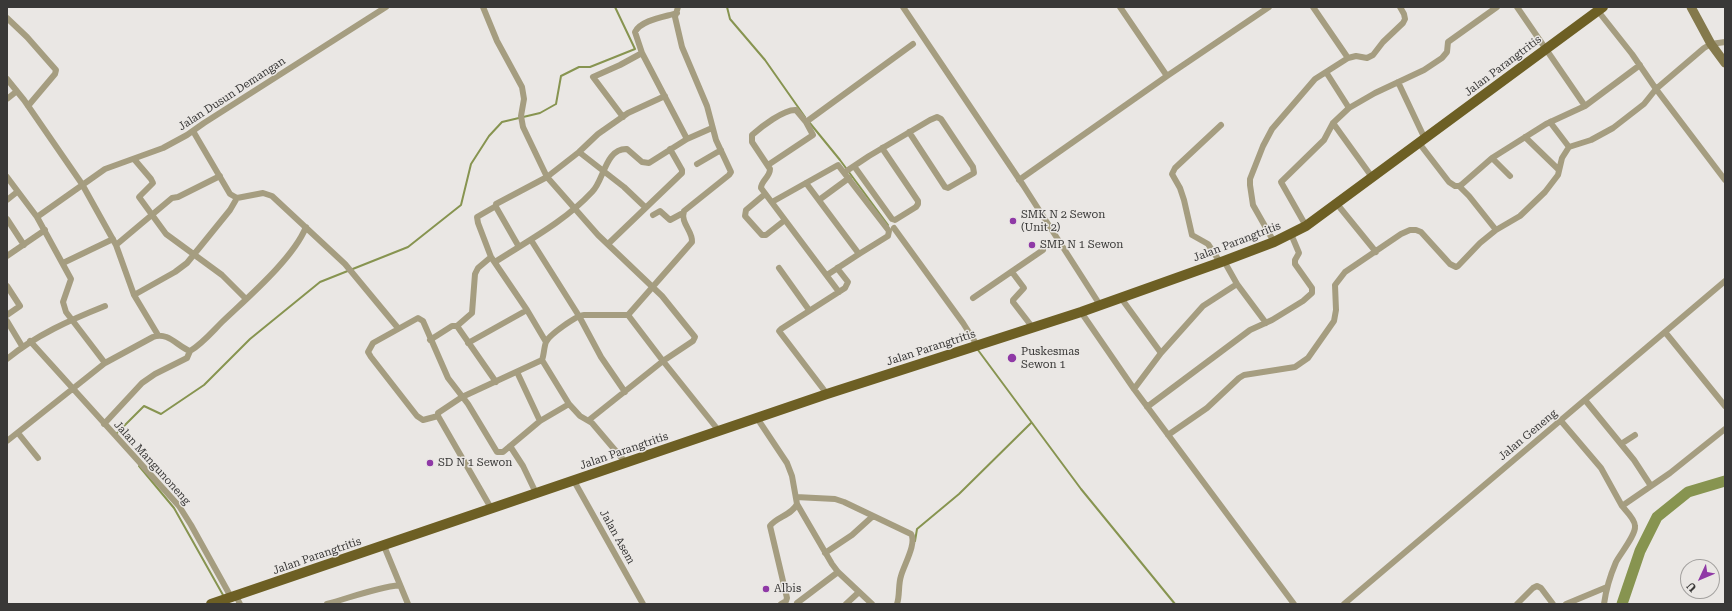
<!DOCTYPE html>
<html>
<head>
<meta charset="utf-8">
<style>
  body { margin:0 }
  #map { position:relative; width:1732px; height:611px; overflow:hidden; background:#eae7e4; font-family:"Roboto Serif",serif }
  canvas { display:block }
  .frame { position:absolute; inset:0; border:8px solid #393837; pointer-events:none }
  .north { position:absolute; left:1680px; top:559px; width:40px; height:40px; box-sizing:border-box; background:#eae7e4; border:1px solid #a3a19f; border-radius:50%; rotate:226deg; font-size:11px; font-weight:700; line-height:16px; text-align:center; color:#393837 }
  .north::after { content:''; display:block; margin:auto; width:14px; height:18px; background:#8f39a6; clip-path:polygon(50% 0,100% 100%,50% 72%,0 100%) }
</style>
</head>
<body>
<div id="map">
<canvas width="1732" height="611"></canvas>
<div class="frame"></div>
<div class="north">U</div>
</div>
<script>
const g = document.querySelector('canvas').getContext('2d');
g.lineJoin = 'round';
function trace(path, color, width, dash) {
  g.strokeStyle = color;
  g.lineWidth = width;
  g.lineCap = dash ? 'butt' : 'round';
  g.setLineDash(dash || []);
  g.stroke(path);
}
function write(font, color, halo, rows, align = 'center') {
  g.font = font + ' "Roboto Serif",serif';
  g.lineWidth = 3;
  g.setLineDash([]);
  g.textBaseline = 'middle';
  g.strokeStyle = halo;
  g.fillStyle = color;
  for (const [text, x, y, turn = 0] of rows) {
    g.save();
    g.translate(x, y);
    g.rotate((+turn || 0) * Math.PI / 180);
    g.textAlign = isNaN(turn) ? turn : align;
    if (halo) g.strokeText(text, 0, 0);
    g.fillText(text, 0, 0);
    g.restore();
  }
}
const stream = new Path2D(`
  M 727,7 L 730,19 L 765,60 L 805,117
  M 809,122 L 840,160 L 888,225
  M 978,350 L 1081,489 L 1175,604
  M 116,434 L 144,406 L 161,414 L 204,385 L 250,339 L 320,282 L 408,247 L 461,205 L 471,164 L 489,136 L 502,122 L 540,113 L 556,104 L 561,76 L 579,67 L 590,67 L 635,49 L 615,7
  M 139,466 L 174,508 L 223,595
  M 915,541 L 917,529 L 959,494 L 1031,423`);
const river = new Path2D(`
  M 1622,604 L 1640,551 L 1657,517 L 1688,492 L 1725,481`);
const minor = new Path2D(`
  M 483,7 L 497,41 L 522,87 L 524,99 L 521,116 L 523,127 L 547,177 L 598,235 L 662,296 L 695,337 L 693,341 L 663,361 L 628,315 L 584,315 C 577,315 549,335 546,342 C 544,347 544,355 542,360 L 569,404 L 580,416 L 592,423 L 626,463
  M 903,7 L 1023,185 L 1100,305
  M 1120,7 L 1167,76
  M 1313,7 L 1348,58
  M 1517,7 L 1585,106
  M 1598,11 L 1632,54 L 1656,89 L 1704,48 L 1711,44 L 1725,42
  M 677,13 C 664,17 641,20 635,32 L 642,53 L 687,139
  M 7,18 L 27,37 L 56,70 L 55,74 L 28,106
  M 7,79 L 24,100 L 82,184 L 116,245 L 134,295 L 158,335
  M 1398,82 L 1425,139
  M 7,99 L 17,91
  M 1349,108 L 1375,93 L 1424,70 L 1442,58 L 1447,52 L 1448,42 L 1497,7
  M 623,117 L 593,77 L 620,65 L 642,53
  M 806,122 L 913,44
  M 1550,122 L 1569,147
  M 1333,123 L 1372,177
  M 193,131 L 230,194 L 237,198 L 263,193 L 272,196 L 345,264 L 398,328
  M 1525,137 L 1559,170
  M 1419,143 L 1449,182 L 1455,186 L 1460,186 L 1492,158 L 1546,124 L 1585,106 L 1640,65
  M 579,152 L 624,187 L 645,207
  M 1492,158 L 1510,176
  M 134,159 L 151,179 L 153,183 L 139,197 L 166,234 L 222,275 L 246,299
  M 697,164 L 721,150
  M 768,165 L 813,135 L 806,122 L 796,110 C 784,109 761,127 752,135 L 752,142 L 770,169 C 770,177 761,181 761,188 L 839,292
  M 854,166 L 892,219 L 895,220 L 916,207 L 918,204 L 918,201 L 882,148
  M 845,172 L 869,156 L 930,120 L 937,117 L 941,119 L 973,167 L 974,173 L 948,188 L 945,187 L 909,132
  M 7,177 L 37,217 L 71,279 L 63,302 L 66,312 L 105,363
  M 1019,180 L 1167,76 L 1269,7
  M 806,183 L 859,254 L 827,275
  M 1459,186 L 1469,196 L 1496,230
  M 765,194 L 746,210 L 745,216 L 762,235 L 766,235 L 785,220
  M 7,200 L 17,192
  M 819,200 L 849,178
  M 772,202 L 838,165 L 889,231 L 888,236 L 859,254
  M 1337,204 L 1376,252
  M 496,206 L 477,217 L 478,223 L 491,257 L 527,310 L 546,342
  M 653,215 L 660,211 L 670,220 L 683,213
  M 37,217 L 105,169 L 163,148 L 187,135 L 204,123 L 386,7
  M 7,219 L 24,245
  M 1306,226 L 1281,182 L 1324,140 L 1333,123 L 1349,108 L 1326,72
  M 894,228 L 963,323 L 977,345
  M 531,240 L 579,316 L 601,357 L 625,392
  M 1274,242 L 1253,205 L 1250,185 L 1250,179 L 1263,146 L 1272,129 L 1315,79 L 1348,58 L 1356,56 L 1367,58 L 1373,55 L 1383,42 L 1403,23 L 1405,19 L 1404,14 L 1400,7
  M 608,244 L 682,173 L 682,170 L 670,149
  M 116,245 L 172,198 L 178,197 L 220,176
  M 519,247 L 496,207 L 496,204 L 547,177 L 579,152 L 598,134 L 628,113 L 665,96
  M 7,256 L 45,230
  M 1224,261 L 1237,284 L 1266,323
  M 495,262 C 529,240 564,222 592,192 C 604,181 605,148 627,149 L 642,162 L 649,163 L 687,139 L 712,128
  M 1220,262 L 1208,244 L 1192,235 L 1184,200 L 1180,188 L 1172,174 L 1175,168 L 1221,125
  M 63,263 L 113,239
  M 779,268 L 809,310
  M 1012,272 L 1024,288 L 1013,300 L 1013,302 L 1033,328
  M 7,286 L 20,306 L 7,315
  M 134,295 L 175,272 L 187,263 L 230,210 L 237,198
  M 973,298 L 1043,250
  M 1121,298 L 1161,353
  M 1081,312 L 1134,389 L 1294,604
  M 628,315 L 692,242 C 693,231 680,223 684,211 L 729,175 L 731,172 L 716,140 L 707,106 L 682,47 L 675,17 L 678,7
  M 7,321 L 22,346
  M 457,326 L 472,313 L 475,274 L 478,268 L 491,257
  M 1665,332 L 1725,406
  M 430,340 L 452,326 L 457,326 L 496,382
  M 30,341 L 179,506 L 191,525 L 231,597
  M 468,343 L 527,310
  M 7,359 C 36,335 70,320 105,306
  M 517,372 L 540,421
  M 1134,389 L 1161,353 L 1203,306 L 1237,284
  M 827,394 L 779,331 L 781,329 L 845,288 L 848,282 L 837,268
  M 1585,400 L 1634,460 L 1651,486
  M 1147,407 L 1250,330 L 1272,320 L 1303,301 L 1312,293 L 1312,288 L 1295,264 L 1295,260 L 1299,253 L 1291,234
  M 438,416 L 423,420 L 417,416 L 371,357 L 368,352 L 373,343 L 418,318 L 423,321 L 448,378 L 468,404 L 497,452 L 503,452 L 540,421 L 569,404
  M 757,418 L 787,463 L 792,476 L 797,504 C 792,515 776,517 770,526 L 787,598 L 786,601 L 781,604
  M 589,420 L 663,361 L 719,431
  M 1561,421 L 1601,468 L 1622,506 L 1670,473 L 1725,429
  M 104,424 L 142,383 L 155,374 L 187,358 L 190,351 C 202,344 212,332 222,322 C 247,298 293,259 306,227
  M 18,433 L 38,458
  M 1168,435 L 1207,408 L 1239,378 L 1244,375 L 1295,367 L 1308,358 L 1334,321 L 1336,310 L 1335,285 L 1345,272 L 1401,234 L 1410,230 L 1416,230 L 1421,232 L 1450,264 L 1456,267 L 1458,266 L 1480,243 L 1496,230 L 1520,216 L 1545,192 L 1558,175 L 1562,158 L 1569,147 L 1591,140 L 1613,128 L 1644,104 L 1656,89 L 1725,180
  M 7,441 L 105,363 L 153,337 C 168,331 178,347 190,351
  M 1621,444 L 1635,435
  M 510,446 L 523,466 L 536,493
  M 574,481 L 643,604
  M 796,497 L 835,499 L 844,502 L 911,534 C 917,543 904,565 901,576 C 898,585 900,595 897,604
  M 797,504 L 832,564 L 838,572 L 872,604
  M 491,508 L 438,416 L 438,413 L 462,397 L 542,360
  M 384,546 L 408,604
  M 825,553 L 852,535 L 873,516
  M 236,596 L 240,604
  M 797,603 L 838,572
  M 327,604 C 352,597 375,588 400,585
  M 846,604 L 859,592
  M 1344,604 L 1725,281
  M 1517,604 L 1533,588 L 1537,586 L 1541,588 L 1553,604
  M 1566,604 L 1607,587
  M 1604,604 C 1606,589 1610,576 1616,562 C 1620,554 1636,535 1635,526 C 1635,519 1626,511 1622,506`);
const secondary = new Path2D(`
  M 1691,7 L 1711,44 L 1725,63`);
const primary = new Path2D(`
  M 211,604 L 827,394 L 1081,312 L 1224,261 L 1274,242 L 1306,226 L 1603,7`);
const markers = [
  [1013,221,4,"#8f39a6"],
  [1032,245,4,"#8f39a6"],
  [1012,358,5,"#8f39a6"],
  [430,463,4,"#8f39a6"],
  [766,589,4,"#8f39a6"]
];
const streetNames = [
  ["Jalan Parangtritis",1503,66,-37],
  ["Jalan Dusun Demangan",232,94,-33],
  ["Jalan Parangtritis",1237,242,-21],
  ["Jalan Parangtritis",931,348,-18],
  ["Jalan Geneng",1528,435,-40],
  ["Jalan Parangtritis",624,451,-19],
  ["Jalan Mangunoneng",152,463,48],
  ["Jalan Asem",617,537,61],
  ["Jalan Parangtritis",317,556,-19]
];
const poiNames = [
  ["SMK N 2 Sewon",1021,215],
  ["(Unit 2)",1021,228],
  ["SMP N 1 Sewon",1040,245],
  ["Puskesmas",1021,352],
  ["Sewon 1",1021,365],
  ["SD N 1 Sewon",438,463],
  ["Albis",774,589]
];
trace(stream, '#879450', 2);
trace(river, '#879450', 11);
trace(minor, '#a59d80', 6);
trace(secondary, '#84794c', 9);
trace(primary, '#6d5f24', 10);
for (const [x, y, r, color] of markers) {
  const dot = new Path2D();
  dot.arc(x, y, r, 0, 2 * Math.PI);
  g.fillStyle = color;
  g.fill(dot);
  trace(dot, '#eae7e4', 1.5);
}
write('11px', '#393837', '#eae7e4', streetNames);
write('11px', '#393837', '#eae7e4', poiNames, 'left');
</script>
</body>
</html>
